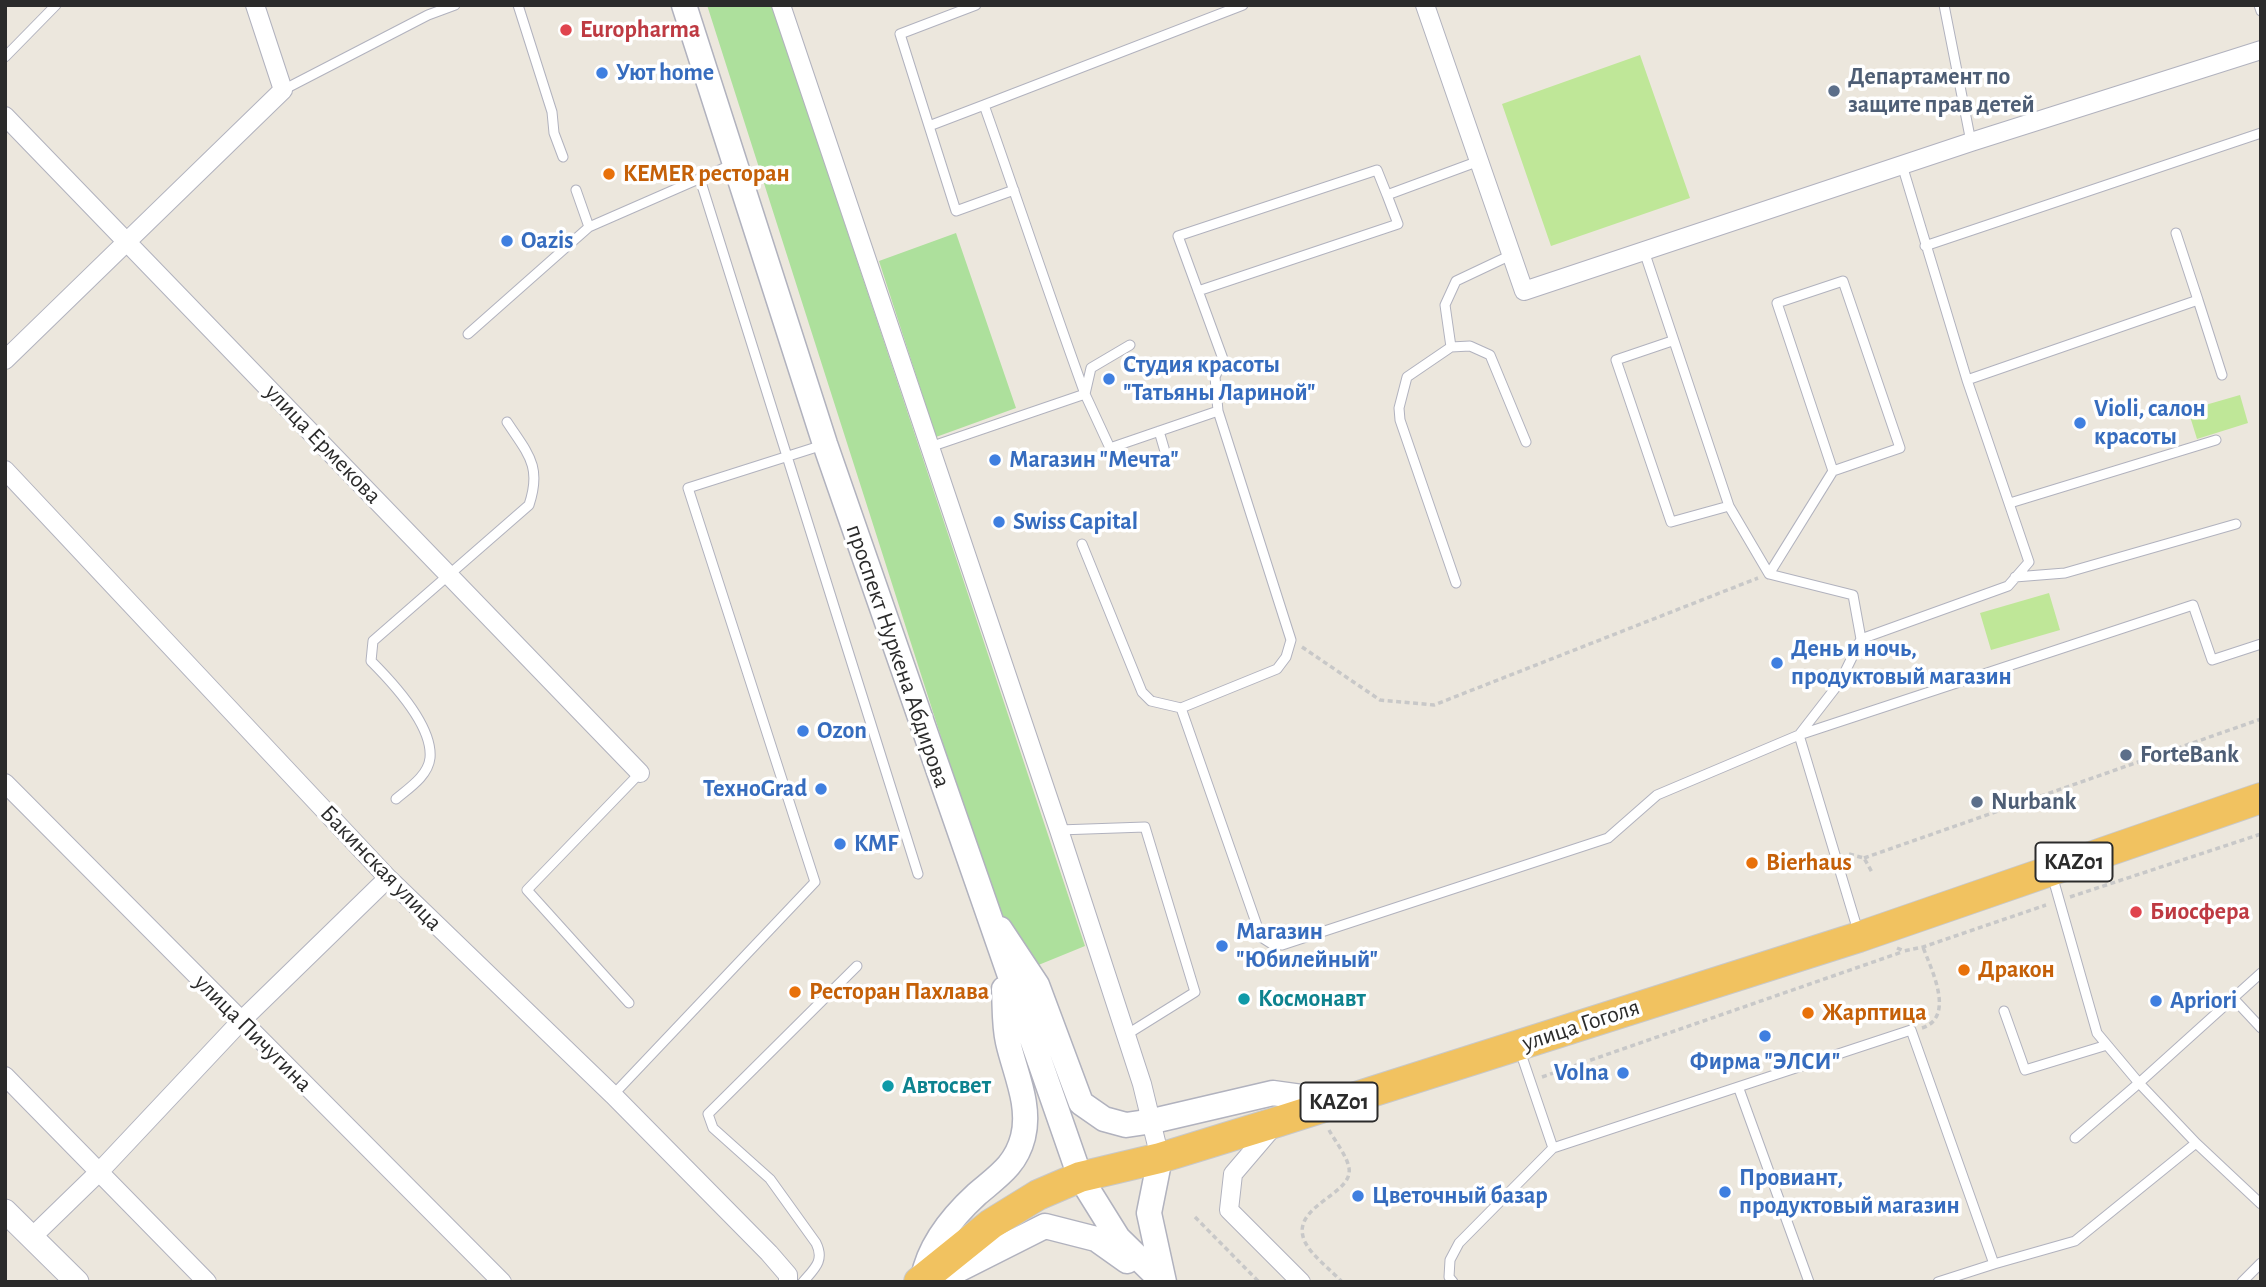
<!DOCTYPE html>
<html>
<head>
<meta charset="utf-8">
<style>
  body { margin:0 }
  #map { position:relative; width:2266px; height:1287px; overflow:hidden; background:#ece7dd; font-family:"Alegreya Sans",sans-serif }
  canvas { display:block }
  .frame { position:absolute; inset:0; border:7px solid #2b2b2b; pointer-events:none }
</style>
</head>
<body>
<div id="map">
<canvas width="2266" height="1287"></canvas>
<div class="frame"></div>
</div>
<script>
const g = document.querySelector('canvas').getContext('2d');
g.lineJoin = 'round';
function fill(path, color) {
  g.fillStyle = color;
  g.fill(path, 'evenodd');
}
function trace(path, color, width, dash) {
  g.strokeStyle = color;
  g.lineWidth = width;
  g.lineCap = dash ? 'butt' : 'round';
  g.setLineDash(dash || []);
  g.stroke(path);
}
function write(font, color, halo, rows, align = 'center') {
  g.font = font + ' "Alegreya Sans",sans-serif';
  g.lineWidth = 7;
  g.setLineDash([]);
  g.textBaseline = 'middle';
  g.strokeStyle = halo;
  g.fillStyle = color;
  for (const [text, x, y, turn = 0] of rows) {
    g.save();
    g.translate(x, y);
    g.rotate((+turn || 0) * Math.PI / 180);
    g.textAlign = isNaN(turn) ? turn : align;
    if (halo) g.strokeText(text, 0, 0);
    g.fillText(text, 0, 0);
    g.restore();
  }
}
const green = new Path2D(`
  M 707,5 L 772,5 L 1085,946 L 1036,966 L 995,906 Z
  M 956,233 L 1016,408 L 936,437 L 879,261 Z`);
const pitch = new Path2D(`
  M 1640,55 L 1690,198 L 1551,246 L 1502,104 Z
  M 2240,395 L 2248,423 L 2197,439 L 2188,410 Z
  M 2049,593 L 2060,630 L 1991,650 L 1980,613 Z`);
const path = new Path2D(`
  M 1302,647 L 1380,700 L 1434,705 L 1758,578
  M 1849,854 L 1864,858 L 1873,874
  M 1864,858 L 2261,719
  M 2070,897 L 2261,834
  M 1897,948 L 1904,951 L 1923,947 L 2046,905
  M 1922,1028 C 1956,1017 1931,969 1923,947
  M 1542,1077 L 1902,952
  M 1329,1130 C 1335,1141 1347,1156 1349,1168 C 1354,1195 1288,1206 1305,1242 C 1312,1256 1331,1270 1342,1282
  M 1195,1217 L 1259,1282`);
const service = new Path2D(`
  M 518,5 L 552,112 L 554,133 L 563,157
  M 1944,5 L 1971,142
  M 2259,5 L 2261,11
  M 5,57 L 56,5
  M 283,90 L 428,15 L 455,5
  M 984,105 L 1243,5
  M 929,126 L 900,34 L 976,5
  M 700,179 L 918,874
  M 576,190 L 589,227 L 733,164
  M 1014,190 L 956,211 L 929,126 L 984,105 C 1018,201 1050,298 1085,394 L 1091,368 L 1130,345
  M 1925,246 L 2261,133
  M 1644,251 L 1729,506 L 1769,574 L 1853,595 L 1861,639 L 1840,682 L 1799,735 L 1858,931
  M 1511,255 L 1456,281 L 1445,305 L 1451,347 L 1470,346 L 1490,355 L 1526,442
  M 1198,291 L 1398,224 L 1387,195
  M 2198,300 L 2222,375
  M 468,334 L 589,227
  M 1672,341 L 1616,360 L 1671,522 L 1729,506
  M 1451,347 L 1407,377 L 1399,408 L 1400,420 L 1456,583
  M 1967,380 L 2198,300 L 2176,233
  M 1159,431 L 1166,455
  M 930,447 L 1085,394 L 1110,448 L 1218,411 L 1215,377 L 1223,359 L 1178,236 L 1377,170 L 1387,195 L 1479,161
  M 2010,503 L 2216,440
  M 1082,544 L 1142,692 L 1151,701 L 1181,708 L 1277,669 L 1286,657 L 1291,640 L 1218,411
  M 1769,574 L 1833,471 L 1900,448 L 1843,281 L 1777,303 L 1833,471
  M 2015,577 L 2065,573 L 2236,524
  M 1861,639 L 2008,586 L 2029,562 L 1967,380 L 1902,165
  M 1181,708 L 1261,937 L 1272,944 L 1282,945 L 1608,838 L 1657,795 L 1799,735 L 2193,605 L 2212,660 L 2261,644
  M 396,799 C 409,788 428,776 430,758 C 433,726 392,682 371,661 L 373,641 L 529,505 C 542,466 528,454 507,422
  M 1059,830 L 1145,827 L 1195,992 L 1126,1035
  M 2052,875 L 2097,1033 L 2139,1083 L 2261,973
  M 2233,998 L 2261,1028
  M 629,1003 L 527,890 L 640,773
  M 2004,1011 L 2025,1070 L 2107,1045
  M 1739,1089 L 1809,1282
  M 613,1095 L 815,882 L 688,488 L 823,445
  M 2196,1143 L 2261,1204
  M 1553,1148 L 1911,1030 L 1994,1264 L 1938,1282
  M 1994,1264 L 2075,1241 L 2196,1143 L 2139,1083 L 2075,1138
  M 803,1282 C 814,1269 825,1261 816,1243 L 770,1179 L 713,1128 L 708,1114 L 857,966
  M 1453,1282 L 1449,1277 L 1450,1260 L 1459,1243 L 1553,1148 L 1519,1048
  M 2242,1282 L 2261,1263`);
const minor = new Path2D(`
  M 781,5 L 1059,830 L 1142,1084 L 1160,1158
  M 1425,5 L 1524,291 L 1971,142 L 2261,50
  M 5,116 L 640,773
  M 5,360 L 283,90 L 255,5
  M 5,470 L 388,878 L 613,1095 L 769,1253 L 788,1275 L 788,1282
  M 5,783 L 502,1282
  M 5,1076 L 207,1282
  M 1274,1126 L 1233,1174 L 1229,1210 L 1301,1282
  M 32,1237 L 100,1171 L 241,1021 L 388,878`);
const tertiary = new Path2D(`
  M 5,1211 L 77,1282`);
const secondary = new Path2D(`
  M 684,5 L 825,444 L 1080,1177 L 1118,1238 L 1163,1282
  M 1000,929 L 1037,985 L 1081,1103 L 1104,1119 L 1126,1125 L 1153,1121 L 1273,1093 L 1338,1102
  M 1160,1158 L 1149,1213 L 1164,1282
  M 923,1278 C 929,1246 953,1216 977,1194 C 998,1176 1016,1165 1023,1137 C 1031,1105 1015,1073 1008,1042 C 1004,1025 1005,1006 1004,989
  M 934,1282 L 1045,1226 L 1096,1239 L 1127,1261`);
const trunk = new Path2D(`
  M 919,1282 L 991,1224 L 1038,1195 L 1080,1177 L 1160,1158 L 1277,1122 L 1859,937 L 2261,798`);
const markers = [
  [566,30,7,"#e0444e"],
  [602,73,7,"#3f7fe0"],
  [1834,91,7,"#5c6f8a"],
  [609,174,7,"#e8710a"],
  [507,241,7,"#3f7fe0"],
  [1109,379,7,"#3f7fe0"],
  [2080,423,7,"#3f7fe0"],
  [995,460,7,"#3f7fe0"],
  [999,522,7,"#3f7fe0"],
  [1777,663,7,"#3f7fe0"],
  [803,731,7,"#3f7fe0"],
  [2126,755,7,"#5c6f8a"],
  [821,789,7,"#3f7fe0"],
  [1977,802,7,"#5c6f8a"],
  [840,844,7,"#3f7fe0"],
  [1752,863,7,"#e8710a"],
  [2136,912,7,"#e0444e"],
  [1222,946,7,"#3f7fe0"],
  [1964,970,7,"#e8710a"],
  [795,992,7,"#e8710a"],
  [1244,999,7,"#0f9aa8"],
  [2156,1001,7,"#3f7fe0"],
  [1808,1013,7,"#e8710a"],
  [1765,1036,7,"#3f7fe0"],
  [1623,1073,7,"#3f7fe0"],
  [888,1086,7,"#0f9aa8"],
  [1725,1192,7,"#3f7fe0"],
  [1358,1196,7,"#3f7fe0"]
];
const shields = [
  [2074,862,77],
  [1339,1102,77]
];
const shieldNames = [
  ["KАZ01",2074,862],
  ["KАZ01",1339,1102]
];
const healthNames = [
  ["Europharma",580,30],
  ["Биосфера",2150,912]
];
const shopNames = [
  ["Уют home",616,73],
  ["Oazis",521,241],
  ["Студия красоты",1123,365],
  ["\"Татьяны Лариной\"",1123,393],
  ["Violi, салон",2094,409],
  ["красоты",2094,437],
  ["Магазин \"Мечта\"",1009,460],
  ["Swiss Capital",1013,522],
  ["День и ночь,",1791,649],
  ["продуктовый магазин",1791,677],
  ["Ozon",817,731],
  ["ТехноGrad",807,789,"right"],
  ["KMF",854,844],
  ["Магазин",1236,932],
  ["\"Юбилейный\"",1236,960],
  ["Apriori",2170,1001],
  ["Фирма \"ЭЛСИ\"",1765,1062,"center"],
  ["Volna",1609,1073,"right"],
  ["Провиант,",1739,1178],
  ["продуктовый магазин",1739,1206],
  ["Цветочный базар",1372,1196]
];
const serviceNames = [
  ["Департамент по",1848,77],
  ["защите прав детей",1848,105],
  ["ForteBank",2140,755],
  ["Nurbank",1991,802]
];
const foodNames = [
  ["KEMER ресторан",623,174],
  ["Bierhaus",1766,863],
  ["Дракон",1978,970],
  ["Ресторан Пахлава",809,992],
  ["Жарптица",1822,1013]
];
const streetNames = [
  ["улица Ермекова",323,444,46],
  ["проспект Нуркена Абдирова",898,656,71],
  ["Бакинская улица",381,868,46],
  ["улица Гоголя",1581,1025,-18],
  ["улица Пичугина",253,1033,45]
];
const cultureNames = [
  ["Космонавт",1258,999],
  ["Автосвет",902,1086]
];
fill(green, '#ade09c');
fill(pitch, '#bfe798');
trace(service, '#b1b2be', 11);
trace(minor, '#b1b2be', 20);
trace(tertiary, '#b1b2be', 25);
trace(secondary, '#b1b2be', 27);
trace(trunk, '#c8c8c8', 32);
trace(path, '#c8c8c8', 3.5, [5, 3.5]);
trace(service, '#fff', 9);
trace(minor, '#fff', 18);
trace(tertiary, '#fff', 23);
trace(secondary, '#fff', 24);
trace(trunk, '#f1c260', 30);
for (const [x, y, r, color] of markers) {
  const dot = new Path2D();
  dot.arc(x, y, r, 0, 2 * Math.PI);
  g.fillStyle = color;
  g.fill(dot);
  trace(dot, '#fff', 2.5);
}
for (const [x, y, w] of shields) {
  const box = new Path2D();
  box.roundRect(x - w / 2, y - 19.5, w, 39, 5);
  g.fillStyle = '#fff';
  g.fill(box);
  trace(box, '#2b2b2b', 2);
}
write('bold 23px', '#2b2b2b', null, shieldNames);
write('bold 24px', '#be3a42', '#fff', healthNames, 'left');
write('bold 24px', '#366cbe', '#fff', shopNames, 'left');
write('bold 24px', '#4e5e75', '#fff', serviceNames, 'left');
write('bold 24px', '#c56008', '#fff', foodNames, 'left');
write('24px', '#2b2b2b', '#fff', streetNames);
write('bold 24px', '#0d838f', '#fff', cultureNames, 'left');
</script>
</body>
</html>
